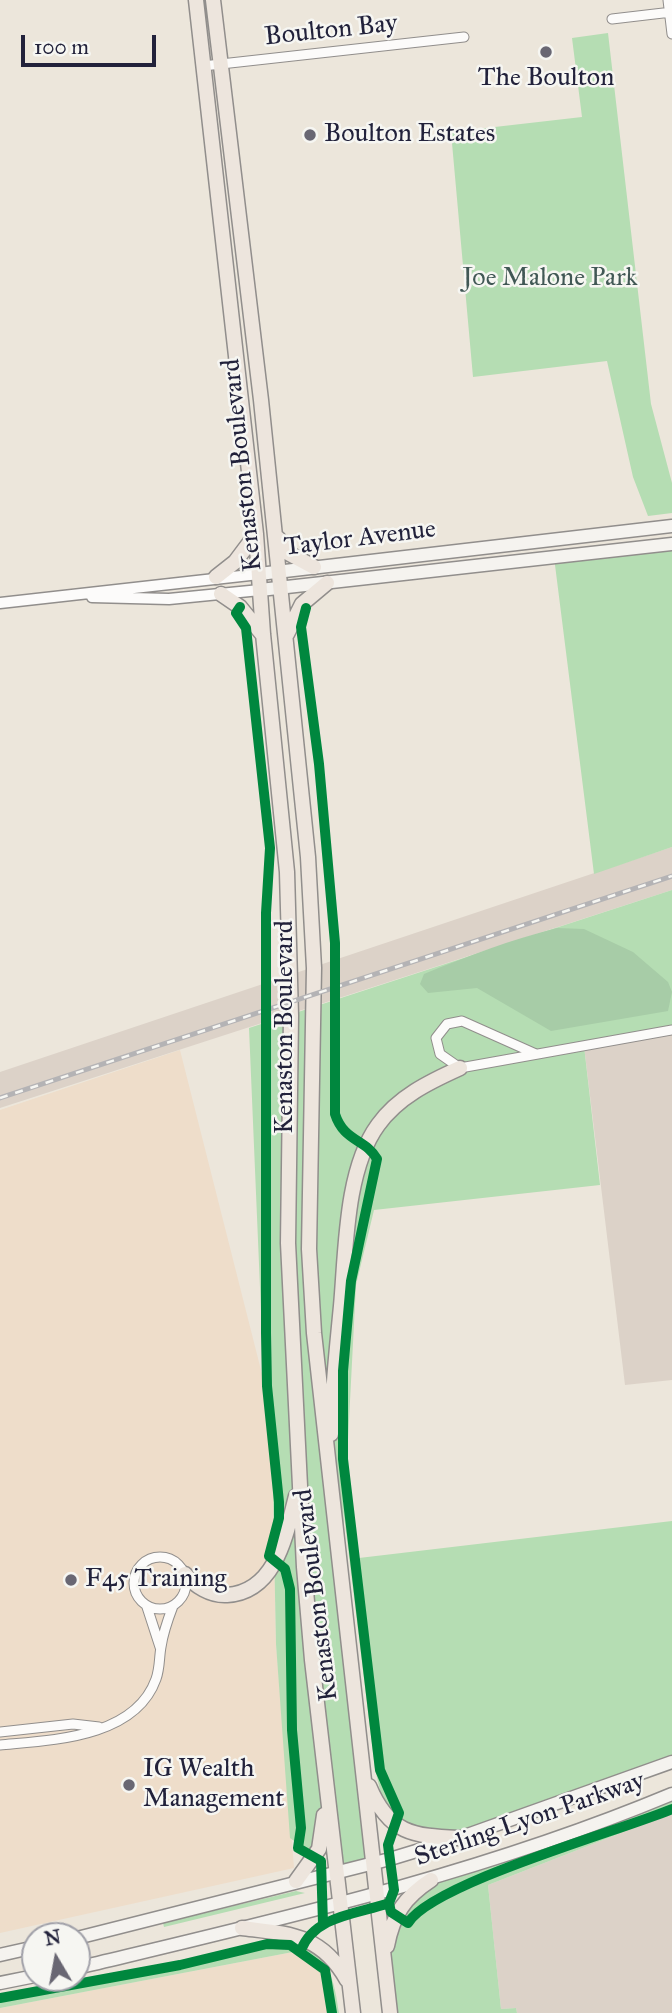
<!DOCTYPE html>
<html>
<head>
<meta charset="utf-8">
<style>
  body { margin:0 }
  #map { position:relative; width:672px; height:2013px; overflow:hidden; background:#ece6db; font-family:"IM FELL Great Primer",serif }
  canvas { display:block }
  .north { position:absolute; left:21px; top:1922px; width:70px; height:70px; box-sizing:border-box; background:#f6f6f2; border:2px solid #a1a1a9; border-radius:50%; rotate:350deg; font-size:19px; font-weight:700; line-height:28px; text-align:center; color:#22223b }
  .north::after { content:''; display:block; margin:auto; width:24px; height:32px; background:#696773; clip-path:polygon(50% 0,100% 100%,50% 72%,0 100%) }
  .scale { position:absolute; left:21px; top:35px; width:135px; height:32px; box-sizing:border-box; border:4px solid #22223b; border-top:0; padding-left:9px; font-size:21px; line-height:24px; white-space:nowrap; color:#22223b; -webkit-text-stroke:5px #f6f6f2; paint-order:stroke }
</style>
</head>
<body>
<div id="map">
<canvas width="672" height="2013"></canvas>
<div class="north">N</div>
<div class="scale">100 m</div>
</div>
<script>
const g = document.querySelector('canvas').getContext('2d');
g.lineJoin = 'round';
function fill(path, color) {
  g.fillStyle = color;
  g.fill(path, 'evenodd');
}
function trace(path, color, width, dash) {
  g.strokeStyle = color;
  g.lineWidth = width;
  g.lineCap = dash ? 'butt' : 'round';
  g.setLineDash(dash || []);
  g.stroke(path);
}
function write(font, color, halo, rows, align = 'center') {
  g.font = font + ' "IM FELL Great Primer",serif';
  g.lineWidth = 5;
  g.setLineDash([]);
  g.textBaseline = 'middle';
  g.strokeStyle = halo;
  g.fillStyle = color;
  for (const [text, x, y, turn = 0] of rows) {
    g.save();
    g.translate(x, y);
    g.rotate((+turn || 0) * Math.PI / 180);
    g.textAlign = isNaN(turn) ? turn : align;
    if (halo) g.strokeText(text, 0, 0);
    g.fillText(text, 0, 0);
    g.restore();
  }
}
const built = new Path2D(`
  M 180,1050 L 264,1382 L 272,1448 L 276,1644 L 294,1868 L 0,1933 L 0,1110 Z
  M 298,1951 L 323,1972 L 330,2013 L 0,2013 L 0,2008 Z`);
const industrial = new Path2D(`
  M 672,847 L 672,890 L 0,1108 L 0,1072 Z
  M 672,1030 L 672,1380 L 625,1385 L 584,1046 Z
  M 672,1813 L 672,2013 L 517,2013 L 516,2008 L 501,2009 L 488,1885 Z`);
const green = new Path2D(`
  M 608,33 L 651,404 L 672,483 L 672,513 L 648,516 L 633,477 L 607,361 L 473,377 L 451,132 L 582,117 L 572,38 Z
  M 672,544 L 672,847 L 594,874 L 554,557 Z
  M 672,890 L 672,1030 L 584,1046 L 600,1185 L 374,1210 L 356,1285 L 347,1459 L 359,1558 L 672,1521 L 672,1762 L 459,1838 L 410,1833 L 383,1803 L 375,1769 L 343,1507 L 354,1698 L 374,1864 L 336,1873 L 328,1796 L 319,1859 L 290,1838 L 276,1644 L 272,1448 L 264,1382 L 249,1028 Z
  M 672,1794 L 672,1813 L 488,1885 L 501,2009 L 516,2008 L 517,2013 L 392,2013 L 389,1933 L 431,1880 Z
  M 296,1891 L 305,1893 L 164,1927 L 163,1923 Z
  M 273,1941 C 324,1946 333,1967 339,2013 L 330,2013 L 323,1972 L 298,1951 L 0,2008 L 0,1999 L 94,1983 L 106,1976 Z`);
const forest = new Path2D(`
  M 557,928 L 584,929 L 633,952 L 668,982 L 672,992 L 668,1011 L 551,1031 L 477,988 L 428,993 L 420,984 L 424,974 C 468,956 510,940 557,928 Z`);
const minor = new Path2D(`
  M 668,0 L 672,34
  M 612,19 L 672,12
  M 203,66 L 464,37
  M 536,1054 L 462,1021 L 447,1024 L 436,1038 L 440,1054 L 460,1068 L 672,1030
  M134 1583a26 26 0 1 1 52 0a26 26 0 1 1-52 0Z
  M 147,1607 L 160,1647
  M 0,1732 L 73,1724 L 99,1727
  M 0,1745 C 52,1740 135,1738 156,1679 C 160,1668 159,1658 161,1647 C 163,1633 168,1619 173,1606`);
const tertiary = new Path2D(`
  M 92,597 L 169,599 L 260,590
  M 0,603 L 259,574`);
const secondary = new Path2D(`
  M 259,574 L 672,526
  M 260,590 L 672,544
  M 77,1938 L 390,1859 L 459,1838 L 672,1762
  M 0,1955 L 35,1947
  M 77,1968 C 281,1919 478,1875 672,1794
  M 0,1983 L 35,1976`);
const primary = new Path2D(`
  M 196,0 L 256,534 L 263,634 L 287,872 L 291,1016 L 288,1243 L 304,1567 L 312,1660 L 353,2013
  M 213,0 L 261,400 L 308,857 L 314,968 L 309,1249 L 314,1333 L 390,2013
  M 278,538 L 288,553 L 314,567
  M 216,577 L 235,562 L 256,534
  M 221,594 L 240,607 L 262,634
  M 287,634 L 302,604 L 327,583
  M 331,1434 C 332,1391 337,1348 341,1306 C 346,1252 345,1170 378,1125 C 398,1097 429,1082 460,1068
  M 185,1574 C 195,1586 210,1596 227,1595 C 276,1592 286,1535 296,1496
  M 369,1786 C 389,1834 413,1836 459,1838
  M 296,1881 L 319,1849 L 324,1815
  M 242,1928 C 289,1934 321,1934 347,1980
  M 387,1946 C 393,1914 405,1897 431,1880`);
const rail = new Path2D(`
  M 0,1098 L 672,876`);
const cycleway = new Path2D(`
  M 240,607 L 236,613 L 246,628 L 270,848 L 266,913 L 266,1333 L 267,1386 L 279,1502 L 279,1518 L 269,1556 L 285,1569 L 290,1589 L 292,1730 L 301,1828 L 298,1848 L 321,1861 L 323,1923
  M 306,608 L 301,627 L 319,764 L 335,943 L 335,1114 C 344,1142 366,1139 377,1159 L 351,1281 L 343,1371 L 343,1459 L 380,1770 L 399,1813 L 388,1845 L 394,1890 L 389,1903 L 391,1912 L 408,1923 C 433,1883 619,1831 672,1809
  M 301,1950 C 315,1915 358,1914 389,1903
  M 0,1998 L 180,1965 L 267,1944 L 290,1945 L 325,1970 L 332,2013`);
const markers = [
  [546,52,7,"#696773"],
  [310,135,7,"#696773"],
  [71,1580,7,"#696773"],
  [129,1785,7,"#696773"]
];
const streetNames = [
  ["Boulton Bay",331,31,-6],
  ["Kenaston Boulevard",243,465,-96],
  ["Taylor Avenue",360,539,-7],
  ["Kenaston Boulevard",286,1027,-90],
  ["Kenaston Boulevard",317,1595,-97],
  ["Sterling Lyon Parkway",530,1820,-19]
];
const poiNames = [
  ["The Boulton",546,79,"center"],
  ["Boulton Estates",324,135],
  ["F45 Training",85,1580],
  ["IG Wealth",143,1770],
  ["Management",143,1800]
];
const parkNames = [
  ["Joe Malone Park",550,279]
];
fill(built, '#eeddca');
fill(industrial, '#dcd2c8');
fill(green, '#b5ddb3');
fill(forest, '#a7cca7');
trace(minor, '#918e8c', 11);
trace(tertiary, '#918e8c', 13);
trace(secondary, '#918e8c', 15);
trace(primary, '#918e8c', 17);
trace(minor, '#fcfbfa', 9);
trace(tertiary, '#fcfbfa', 10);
trace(secondary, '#f5f3ef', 12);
trace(primary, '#ede5dd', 14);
trace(rail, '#b4b3b5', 5);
trace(rail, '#f6f6f2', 2.5, [8]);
trace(cycleway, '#00873e', 10);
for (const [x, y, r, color] of markers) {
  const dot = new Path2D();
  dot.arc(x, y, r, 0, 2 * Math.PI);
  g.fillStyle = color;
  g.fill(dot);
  trace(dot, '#f6f6f2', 2.5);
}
write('26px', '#22223b', '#f6f6f2', streetNames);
write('26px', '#22223b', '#f6f6f2', poiNames, 'left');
write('26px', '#415855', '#f6f6f2', parkNames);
</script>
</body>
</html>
